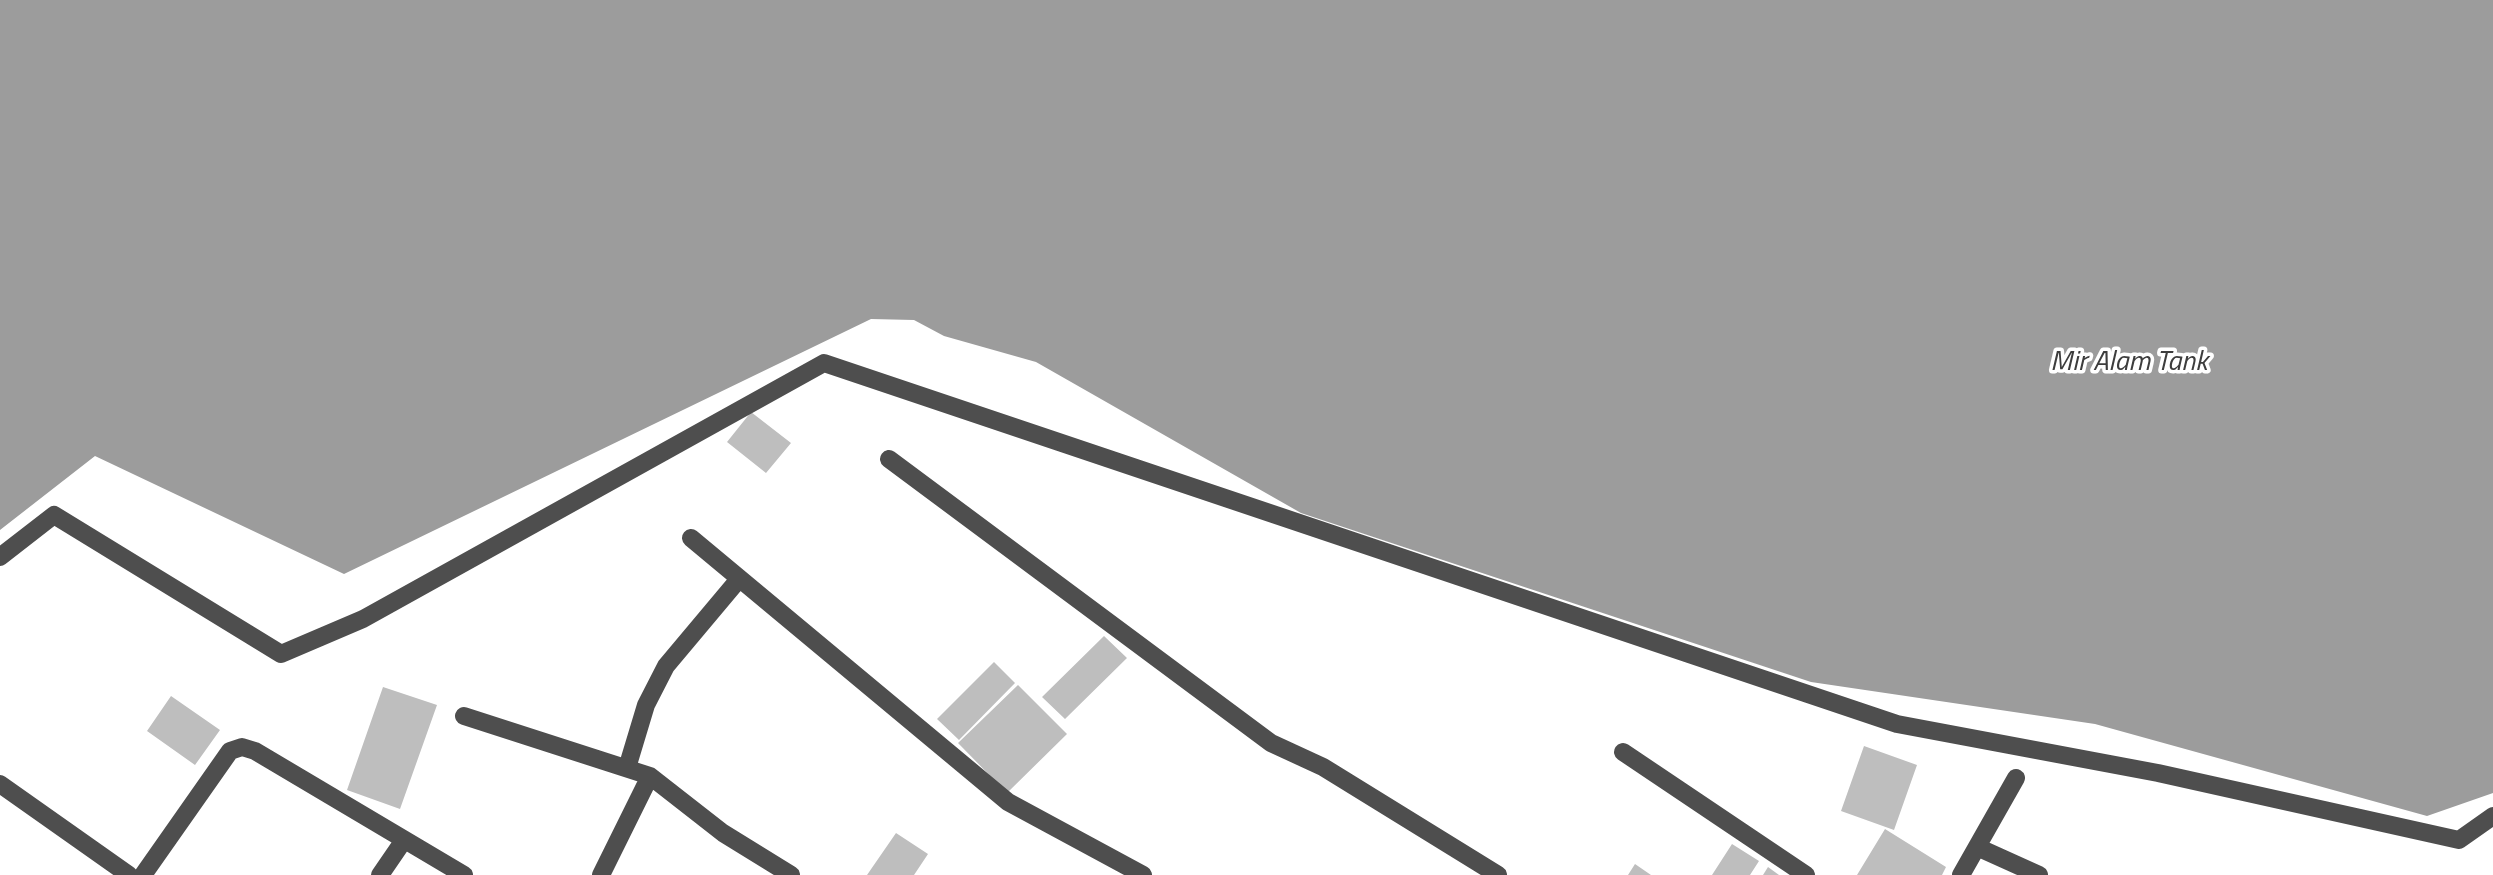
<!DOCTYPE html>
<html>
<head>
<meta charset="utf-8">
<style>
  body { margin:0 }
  canvas { display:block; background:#fff }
</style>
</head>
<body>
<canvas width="2493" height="875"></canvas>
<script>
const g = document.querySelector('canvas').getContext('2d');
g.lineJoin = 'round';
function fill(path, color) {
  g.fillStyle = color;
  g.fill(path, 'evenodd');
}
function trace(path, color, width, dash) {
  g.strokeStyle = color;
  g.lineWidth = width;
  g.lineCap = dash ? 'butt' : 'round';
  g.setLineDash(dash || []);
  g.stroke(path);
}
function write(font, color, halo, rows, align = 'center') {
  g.font = font + ' "Titillium Web",sans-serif';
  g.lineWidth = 7;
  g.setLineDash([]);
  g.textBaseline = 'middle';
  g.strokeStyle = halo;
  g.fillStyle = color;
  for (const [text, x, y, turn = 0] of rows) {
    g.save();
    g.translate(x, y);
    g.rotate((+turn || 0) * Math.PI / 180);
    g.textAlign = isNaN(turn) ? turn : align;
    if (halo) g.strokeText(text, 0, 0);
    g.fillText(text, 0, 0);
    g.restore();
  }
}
const water = new Path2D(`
  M 0,0 L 2493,0 L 2493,793 L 2427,816 L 2095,724 L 1811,682 L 1301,513 L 1036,362 L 944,336 L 914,320 L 871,319 L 344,574 L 95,456 L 0,530 Z`);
const building = new Path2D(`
  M 751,412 L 791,443 L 766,473 L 727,442 Z
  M 1104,636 L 1127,658 L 1065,719 L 1042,697 Z
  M 994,662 L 1015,683 L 959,740 L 937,719 Z
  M 1018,685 L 1067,734 L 1007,793 L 958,743 Z
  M 383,687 L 437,705 L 400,809 L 347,790 Z
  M 171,696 L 220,730 L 195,765 L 147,731 Z
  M 1864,746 L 1917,765 L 1894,830 L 1841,811 Z
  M 1885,829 L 1946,867 L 1942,875 L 1857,875 Z
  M 896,833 L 928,854 L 914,875 L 867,875 Z
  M 1732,844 L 1759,861 L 1750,875 L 1712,875 Z
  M 1635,864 L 1651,875 L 1628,875 Z
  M 1768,867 L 1779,875 L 1763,875 Z`);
const minor = new Path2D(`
  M 889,459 L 1271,743 L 1323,767 L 1498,875
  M 691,538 L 1008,802 L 1143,875
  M 0,557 L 54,515 L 281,654 L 363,619 L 824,363 L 1897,724 L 2158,773 L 2459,840 L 2493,816
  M 464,716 L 650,776 L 723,833 L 791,875
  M 1623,752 L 1806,875
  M 627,768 L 646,705 L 666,666 L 739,579
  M 0,784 L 129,875
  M 1977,847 L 2039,875
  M 143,875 L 230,751 L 242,747 L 255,751 L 464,875
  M 380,875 L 404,840
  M 601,875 L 650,776
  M 1961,875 L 2016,778`);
const waterNames = [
  ["Mir Alam Tank",2129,363]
];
fill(water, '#9c9c9c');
fill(building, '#bebebe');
trace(minor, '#4e4e4e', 18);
write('italic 28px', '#3d3d3d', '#fff', waterNames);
</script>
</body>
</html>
